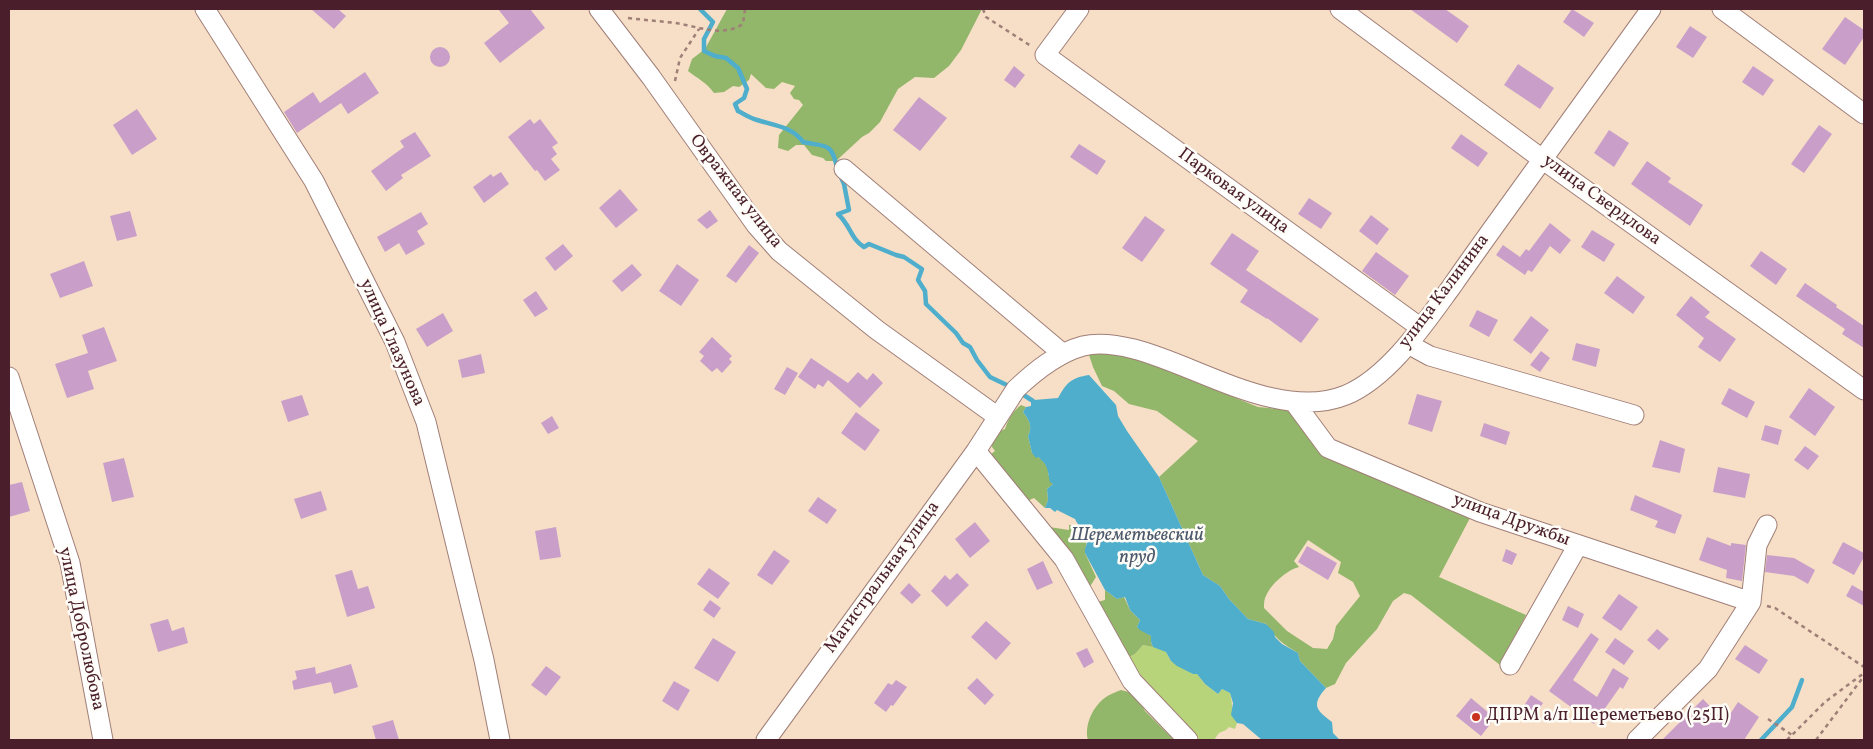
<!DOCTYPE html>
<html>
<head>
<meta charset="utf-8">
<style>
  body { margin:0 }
  #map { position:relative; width:1873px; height:749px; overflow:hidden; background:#f6dfc6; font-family:Vollkorn,serif }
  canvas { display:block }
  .frame { position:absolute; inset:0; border:10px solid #4a1f2b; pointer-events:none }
</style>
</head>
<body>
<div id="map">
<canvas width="1873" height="749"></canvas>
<div class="frame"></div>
</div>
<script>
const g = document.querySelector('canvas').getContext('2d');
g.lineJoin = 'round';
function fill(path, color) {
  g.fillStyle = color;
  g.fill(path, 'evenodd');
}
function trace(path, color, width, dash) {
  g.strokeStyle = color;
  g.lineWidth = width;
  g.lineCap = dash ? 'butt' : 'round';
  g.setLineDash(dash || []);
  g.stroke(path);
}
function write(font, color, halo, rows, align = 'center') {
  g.font = font + ' Vollkorn,serif';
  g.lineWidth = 5;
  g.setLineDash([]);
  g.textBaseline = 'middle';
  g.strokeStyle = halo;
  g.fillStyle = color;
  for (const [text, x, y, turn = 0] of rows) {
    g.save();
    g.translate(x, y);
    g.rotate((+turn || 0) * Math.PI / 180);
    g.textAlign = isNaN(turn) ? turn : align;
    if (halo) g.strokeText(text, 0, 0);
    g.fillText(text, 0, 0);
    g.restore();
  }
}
const green = new Path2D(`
  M 1143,645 L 1159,648 L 1166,652 L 1171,661 L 1193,674 L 1197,674 L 1205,684 L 1218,694 L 1222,689 L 1230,693 C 1233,702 1231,716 1237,723 L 1235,729 L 1229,727 L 1226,730 L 1219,733 L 1214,740 L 1197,740 L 1135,679 L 1125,659 L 1135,654 Z`);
const forest = new Path2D(`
  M 727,9 L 982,9 L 961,50 L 949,66 L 934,78 L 915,77 L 898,89 L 880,122 L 869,133 L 862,137 L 836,161 L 826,161 L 823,158 L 812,155 L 804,145 L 796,145 L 788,151 L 778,148 L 779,135 L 803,105 L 799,100 L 794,99 L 790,93 L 795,86 L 782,82 L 774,89 L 766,88 L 751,74 L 749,80 L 739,87 L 733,86 L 724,92 L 714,93 C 706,82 698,79 688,71 L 692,59 L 705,49 Z
  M 1116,351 L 1143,358 L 1167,370 L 1258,407 L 1289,410 L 1326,452 L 1470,518 L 1439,577 L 1526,615 L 1500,665 L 1411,595 L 1404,593 L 1393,601 L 1377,629 L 1346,663 L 1335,684 L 1326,688 L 1300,661 L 1298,653 C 1282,643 1277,640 1266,624 L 1248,619 L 1229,599 L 1220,586 L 1203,575 L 1159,477 L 1198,441 L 1157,411 L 1129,404 L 1114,391 L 1102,386 L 1093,367 L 1088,352 ZM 1308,540 L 1341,562 L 1338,573 L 1353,582 L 1360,596 L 1336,626 L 1333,639 L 1327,649 L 1313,648 L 1287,631 L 1264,608 C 1264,605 1264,599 1266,596 C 1271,584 1287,570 1299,567 L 1294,561 Z
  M 1021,405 L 1026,407 L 1023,412 C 1029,420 1033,426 1028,436 L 1032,453 L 1042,460 L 1049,469 L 1048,474 L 1053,484 L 1047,489 L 1048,500 L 1045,508 L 1034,498 L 1025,502 L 986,458 L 995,451 L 987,440 L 995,433 L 1005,429 C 1009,418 1012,412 1021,405 Z
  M 1069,525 L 1077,525 L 1087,538 L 1085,553 L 1096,577 L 1091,585 L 1086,587 L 1049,527 L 1069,530 Z
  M 1105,590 L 1117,599 L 1124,597 L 1130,610 L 1140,620 L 1137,627 L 1151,636 L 1151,642 L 1153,647 L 1143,645 L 1135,654 L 1125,659 L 1093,603 L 1105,600 Z
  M 1121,690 L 1136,694 L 1145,711 L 1174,740 L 1177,740 L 1088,740 C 1084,725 1093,706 1106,697 C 1110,694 1116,692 1121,690 Z`);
const water = new Path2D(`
  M 1089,375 L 1116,405 L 1118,416 L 1127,431 L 1159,477 L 1203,575 L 1220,586 L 1229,599 L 1248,619 L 1266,624 L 1274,632 L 1275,637 L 1282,644 L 1298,653 L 1300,661 L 1326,688 C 1311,705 1316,710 1332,722 L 1333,733 L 1340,740 L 1262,740 L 1243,724 L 1237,723 L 1231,715 L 1233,703 L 1230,693 L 1222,689 L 1218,694 L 1205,684 L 1197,674 L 1193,674 L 1177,666 L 1171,661 L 1166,652 L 1153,647 L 1151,642 L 1151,636 L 1140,630 L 1137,627 L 1140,620 L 1130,610 L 1125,597 L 1117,599 L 1105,590 L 1085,553 C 1084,548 1087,546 1087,541 C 1087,533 1078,526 1075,519 L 1057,510 L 1055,512 L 1050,508 L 1045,508 L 1048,500 L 1047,489 L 1053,484 L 1050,482 C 1047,469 1049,466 1038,457 L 1036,458 L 1032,453 L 1028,436 C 1033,426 1029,420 1023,412 L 1026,407 L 1031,406 L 1031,402 L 1034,400 L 1058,398 C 1067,382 1071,378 1089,375 Z`);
const stream = new Path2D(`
  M 700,9 L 713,22 L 704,39 L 704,51 L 715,56 L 726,58 L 738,68 L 747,89 L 744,98 L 735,104 L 738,111 C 744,114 750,118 757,120 C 773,125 793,127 803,142 C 824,147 832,141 837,168
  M 840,175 L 844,184 L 849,210 L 838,214 C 851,226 850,238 864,247 L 869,244 L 896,255 L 904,257 L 922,269 L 918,280 L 925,291 L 926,304 L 956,333 L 963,343 L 970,347 L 977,360 L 990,377 L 1013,388
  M 1019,392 L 1033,401
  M 1761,740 L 1792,707 L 1802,680`);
const building = new Path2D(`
  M 311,9 L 338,9 L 346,16 L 334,29 Z
  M 498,9 L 530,9 L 545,28 L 500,63 L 484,43 L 509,23 Z
  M 1410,9 L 1445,9 L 1469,26 L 1457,43 Z
  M 1572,9 L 1594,23 L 1584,37 L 1563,22 Z
  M 1845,17 L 1864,30 L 1864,37 L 1845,65 L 1822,49 Z
  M 1690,26 L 1707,37 L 1693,58 L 1676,47 Z
  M430 57a10 10 0 1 1 20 0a10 10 0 1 1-20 0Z
  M 1518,64 L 1554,88 L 1540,109 L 1504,85 Z
  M 1014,66 L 1025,75 L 1015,88 L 1004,80 Z
  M 1753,66 L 1774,80 L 1763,96 L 1742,82 Z
  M 365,72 L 379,93 L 348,114 L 341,103 L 297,133 L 284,112 L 313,92 L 320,103 Z
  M 919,97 L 947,118 L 920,151 L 893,130 Z
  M 137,109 L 157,139 L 132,155 L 113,125 Z
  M 530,119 L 534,124 L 540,119 L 558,143 L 552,147 L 557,154 L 551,159 L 560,170 L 545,181 L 537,170 L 535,171 L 508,137 Z
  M 1819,125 L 1832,134 L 1804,173 L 1791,164 Z
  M 1609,130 L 1629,143 L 1614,167 L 1594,153 Z
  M 415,132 L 431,156 L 401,175 L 403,178 L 386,191 L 371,171 L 404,147 L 400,141 Z
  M 1461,134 L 1488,153 L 1478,167 L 1451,148 Z
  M 1079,144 L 1106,161 L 1097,175 L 1070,157 Z
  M 1647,161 L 1671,178 L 1668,182 L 1703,205 L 1690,226 L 1631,184 Z
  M 501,172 L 509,184 L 484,203 L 473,187 L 491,174 L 493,177 Z
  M 620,189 L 638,210 L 616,228 L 599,208 Z
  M 1309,198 L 1332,213 L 1321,229 L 1298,214 Z
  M 710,210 L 718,221 L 707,229 L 697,220 Z
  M 130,211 L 137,236 L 117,241 L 110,216 Z
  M 421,212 L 428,224 L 417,231 L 425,244 L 406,255 L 399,243 L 385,252 L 377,237 Z
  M 1371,215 L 1389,229 L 1377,245 L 1359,231 Z
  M 1145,216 L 1165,230 L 1142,262 L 1122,248 Z
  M 1550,223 L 1571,240 L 1560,254 L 1550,246 L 1532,272 L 1528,270 L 1525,275 L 1496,255 L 1503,245 L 1520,257 L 1526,249 L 1529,251 Z
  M 1592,230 L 1615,244 L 1604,262 L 1581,247 Z
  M 1232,233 L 1259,251 L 1246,270 L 1319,319 L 1301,343 L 1267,318 L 1267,319 L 1240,302 L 1248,290 L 1210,264 Z
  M 563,244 L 573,256 L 555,271 L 545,258 Z
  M 749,245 L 759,253 L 736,283 L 726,276 Z
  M 1761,251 L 1787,269 L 1776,285 L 1750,266 Z
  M 1376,252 L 1409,276 L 1395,295 L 1362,271 Z
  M 84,261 L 93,286 L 60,298 L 50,274 Z
  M 632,264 L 642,275 L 622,292 L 612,281 Z
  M 677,264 L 699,280 L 681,306 L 659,291 Z
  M 1617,276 L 1645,297 L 1633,314 L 1604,293 Z
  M 1805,283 L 1837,305 L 1836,307 L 1864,326 L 1864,348 L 1842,334 L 1845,329 L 1796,296 Z
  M 536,291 L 548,309 L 535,317 L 523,300 Z
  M 1691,296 L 1710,312 L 1705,317 L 1736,339 L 1720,362 L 1698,347 L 1704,338 L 1676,315 Z
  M 1477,310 L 1498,320 L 1489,337 L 1469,326 Z
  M 443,313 L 453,331 L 427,347 L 416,329 Z
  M 1531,316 L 1549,330 L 1531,354 L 1513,340 Z
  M 104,327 L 117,361 L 88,371 L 94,389 L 67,398 L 55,364 L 88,353 L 82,335 Z
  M 712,337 L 732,356 L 729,359 L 732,362 L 722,373 L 717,368 L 712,372 L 700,361 L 704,356 L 699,352 Z
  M 1576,343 L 1600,349 L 1596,367 L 1572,360 Z
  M 1541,351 L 1550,358 L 1540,372 L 1530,365 Z
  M 481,354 L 485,373 L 462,378 L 458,360 Z
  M 811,358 L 848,383 L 858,372 L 867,380 L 873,373 L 883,383 L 860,408 L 828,380 L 823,387 L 818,384 L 815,389 L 798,377 Z
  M 787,367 L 798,373 L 785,395 L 774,389 Z
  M 1729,388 L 1755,402 L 1747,418 L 1721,404 Z
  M 1809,388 L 1835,407 L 1815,436 L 1789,417 Z
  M 1417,394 L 1442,401 L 1432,432 L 1408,424 Z
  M 302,395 L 309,415 L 288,422 L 281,401 Z
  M 856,412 L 880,430 L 865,451 L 841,433 Z
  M 552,416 L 559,428 L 548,434 L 541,423 Z
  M 1484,423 L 1510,432 L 1506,445 L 1480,436 Z
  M 1765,425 L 1782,430 L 1778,445 L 1761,440 Z
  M 1660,440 L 1685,449 L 1680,473 L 1652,467 Z
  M 1805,446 L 1819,456 L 1808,470 L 1794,460 Z
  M 124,458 L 134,497 L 112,502 L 103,463 Z
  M 1718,467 L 1750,474 L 1745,498 L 1713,492 Z
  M 22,482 L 30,511 L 9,517 L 9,485 Z
  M 321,491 L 327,510 L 301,519 L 294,499 Z
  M 1635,495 L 1682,515 L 1675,534 L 1655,527 L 1658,521 L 1630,510 Z
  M 818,497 L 837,510 L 827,524 L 808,511 Z
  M 975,522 L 990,541 L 970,558 L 955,539 Z
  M 556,527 L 561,557 L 540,560 L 535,531 Z
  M 1707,537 L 1731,546 L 1731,543 L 1746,545 L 1742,581 L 1726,578 L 1727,570 L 1699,560 Z
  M 1843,542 L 1864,553 L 1864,557 L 1854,575 L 1832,563 Z
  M 1307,546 L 1337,563 L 1328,580 L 1298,562 Z
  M 1506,549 L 1517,554 L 1512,565 L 1502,561 Z
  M 774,550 L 790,561 L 772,585 L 757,575 Z
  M 1767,555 L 1794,558 L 1815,570 L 1808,584 L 1794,576 L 1765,572 Z
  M 1043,561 L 1053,583 L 1037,590 L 1027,569 Z
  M 709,568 L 730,583 L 718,599 L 697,584 Z
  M 352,570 L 358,589 L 368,586 L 375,608 L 347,617 L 335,575 Z
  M 957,573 L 969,585 L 947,607 L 931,591 L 945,575 L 950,580 Z
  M 909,583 L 921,595 L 912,604 L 900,593 Z
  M 1852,585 L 1864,592 L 1864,606 L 1846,596 Z
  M 1619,594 L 1638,607 L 1621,631 L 1602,618 Z
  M 710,600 L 721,608 L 714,618 L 703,610 Z
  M 1568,606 L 1584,614 L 1578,628 L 1562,620 Z
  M 168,619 L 172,631 L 184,627 L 188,643 L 158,652 L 150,624 Z
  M 986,621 L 1011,643 L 996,660 L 971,637 Z
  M 1657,629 L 1669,639 L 1659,650 L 1647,640 Z
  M 1591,633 L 1599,639 L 1573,680 L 1597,697 L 1613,668 L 1629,678 L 1623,689 L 1620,687 L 1594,724 L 1549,691 Z
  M 713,638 L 736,652 L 718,682 L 694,668 Z
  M 1615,638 L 1634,651 L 1624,665 L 1605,652 Z
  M 1745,645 L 1768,660 L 1759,674 L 1735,659 Z
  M 1087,648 L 1094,662 L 1084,668 L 1076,653 Z
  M 351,664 L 358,687 L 334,694 L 331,682 L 294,690 L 292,681 L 297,679 L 295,671 L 315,667 L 316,674 Z
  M 546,666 L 561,677 L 546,696 L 531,685 Z
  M 977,678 L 994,695 L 985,705 L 967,688 Z
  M 896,680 L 907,687 L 893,706 L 891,705 L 886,712 L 874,703 L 888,683 L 892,685 Z
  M 674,681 L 690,690 L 678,711 L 662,701 Z
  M 1531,695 L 1543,703 L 1535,715 L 1523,707 Z
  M 1471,698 L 1495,718 L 1481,736 L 1456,716 Z
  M 1703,699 L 1725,722 L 1738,702 L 1759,717 L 1744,740 L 1662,740 Z
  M 393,720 L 399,740 L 376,740 L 372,726 Z`);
const path = new Path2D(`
  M 983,9 L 986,17 L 1031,46
  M 628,18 C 644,20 659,21 675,23 C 698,26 721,38 743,24 L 745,9
  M 675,81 L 680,58 L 699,29
  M 1767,606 L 1775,608 L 1864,667
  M 1768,719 L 1792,735
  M 1787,740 L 1825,702 L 1864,673
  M 1816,740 L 1864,676`);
const minor = new Path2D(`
  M 205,9 L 314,181 L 395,342 L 426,422 L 484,660 L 500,740
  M 599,9 L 651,77 L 756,225 L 779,251 L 877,330 L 998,417
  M 1079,9 L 1045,55 L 1421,328
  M 1340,9 L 1542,159 L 1864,390
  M 1722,9 L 1864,114
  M 844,169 L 1062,353
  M 1408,344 L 1430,356 L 1634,415
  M 9,377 L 70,563 L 103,740
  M 1294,402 L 1328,448 L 1480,512 L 1751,602
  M 976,451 L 1064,559 L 1132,681 L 1188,740
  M 1510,665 L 1578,545
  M 766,740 L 976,451 L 1016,389 C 1035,371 1057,353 1083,346 C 1099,342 1118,345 1134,349 C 1197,365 1280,422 1346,395 C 1389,377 1425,323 1452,286 C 1470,260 1488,235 1506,210 C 1555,143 1603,76 1651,9
  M 1637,740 L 1708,669 L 1751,602 L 1757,545 L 1767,525`);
const markers = [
  [1476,717,5,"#c8321e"]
];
const streetNames = [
  ["Овражная улица",735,192,52],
  ["Парковая улица",1233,192,36],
  ["улица Свердлова",1601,201,36],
  ["улица Калинина",1445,292,-53],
  ["улица Глазунова",391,343,66],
  ["улица Дружбы",1511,521,20],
  ["Магистральная улица",883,578,-54],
  ["улица Добролюбова",80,629,78]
];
const poiNames = [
  ["ДПРМ а/п Шереметьево (25П)",1486,717]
];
const waterNames = [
  ["Шереметьевский",1137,537],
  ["пруд",1137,559]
];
fill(green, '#b8d47a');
fill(forest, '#92b66a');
fill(water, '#4eaecc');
trace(stream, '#4eaecc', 4.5);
fill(building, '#c99fc9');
trace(minor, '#a07f78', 21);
trace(path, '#a07f78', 2.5, [4, 4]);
trace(minor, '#fff', 19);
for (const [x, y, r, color] of markers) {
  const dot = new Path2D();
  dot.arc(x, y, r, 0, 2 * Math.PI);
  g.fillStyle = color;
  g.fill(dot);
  trace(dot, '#fdfcf7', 2);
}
write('18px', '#4a1f2b', '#fdfcf7', streetNames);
write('18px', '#4a1f2b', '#fdfcf7', poiNames, 'left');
write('italic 19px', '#4c586b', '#fdfcf7', waterNames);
</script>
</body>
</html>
